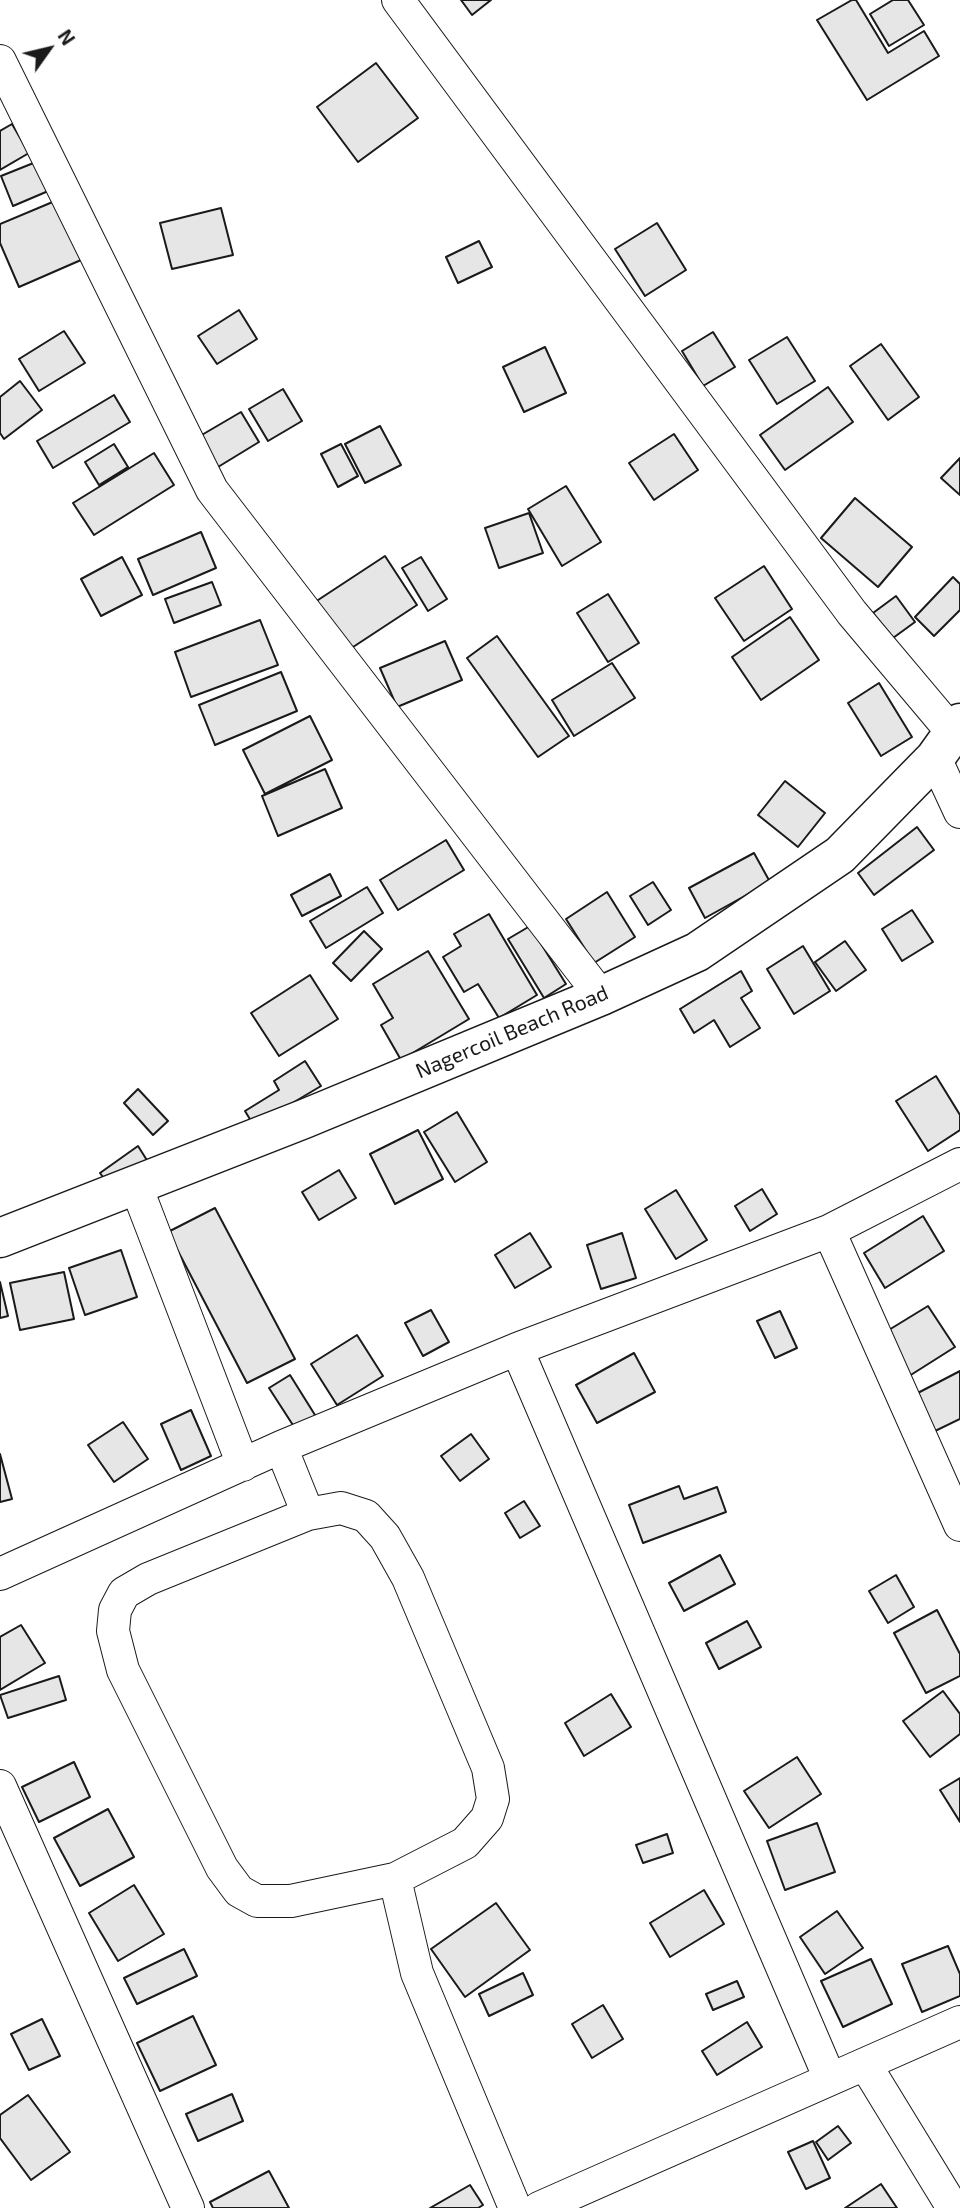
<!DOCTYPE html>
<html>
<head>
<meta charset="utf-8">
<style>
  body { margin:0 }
  #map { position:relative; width:960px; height:2208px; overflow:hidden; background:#fff; font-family:"Exo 2",sans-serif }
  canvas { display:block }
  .north { position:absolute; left:14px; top:14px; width:70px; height:70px; -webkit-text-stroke:5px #fff; paint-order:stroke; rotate:56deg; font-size:19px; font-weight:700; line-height:28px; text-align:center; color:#1a1a1a }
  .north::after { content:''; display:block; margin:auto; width:24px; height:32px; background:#1a1a1a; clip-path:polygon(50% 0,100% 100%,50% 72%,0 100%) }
</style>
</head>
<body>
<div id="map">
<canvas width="960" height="2208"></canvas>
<div class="north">N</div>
</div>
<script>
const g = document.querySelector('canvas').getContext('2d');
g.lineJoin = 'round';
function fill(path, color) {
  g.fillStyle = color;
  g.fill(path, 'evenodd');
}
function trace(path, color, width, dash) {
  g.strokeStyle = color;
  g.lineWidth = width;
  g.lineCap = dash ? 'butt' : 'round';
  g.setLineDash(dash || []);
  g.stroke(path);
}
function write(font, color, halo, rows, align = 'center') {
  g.font = font + ' "Exo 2",sans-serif';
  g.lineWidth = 5;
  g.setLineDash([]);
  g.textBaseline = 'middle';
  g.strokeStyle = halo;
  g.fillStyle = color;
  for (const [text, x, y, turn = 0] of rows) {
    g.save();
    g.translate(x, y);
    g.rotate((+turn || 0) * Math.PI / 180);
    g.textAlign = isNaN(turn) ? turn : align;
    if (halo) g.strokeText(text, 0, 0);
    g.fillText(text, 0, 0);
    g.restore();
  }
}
const building = new Path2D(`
  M 461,0 L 491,0 L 472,15 Z
  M 852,0 L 856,0 L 888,53 L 924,31 L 939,56 L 867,100 L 817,20 Z
  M 893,0 L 908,0 L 924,25 L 889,46 L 870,14 Z
  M 376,63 L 418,118 L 358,162 L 317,107 Z
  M 12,124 L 29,153 L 0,170 L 0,131 Z
  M 41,160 L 53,189 L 13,206 L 1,176 Z
  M 55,201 L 81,260 L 19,287 L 0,243 L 0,224 Z
  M 221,208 L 233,255 L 172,269 L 160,223 Z
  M 657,223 L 686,270 L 645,296 L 615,249 Z
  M 479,241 L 492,267 L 458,283 L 446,257 Z
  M 239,310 L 257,339 L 217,364 L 198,336 Z
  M 64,331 L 85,363 L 39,391 L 19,359 Z
  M 713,332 L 735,367 L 703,386 L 682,351 Z
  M 787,337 L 815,381 L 777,404 L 749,360 Z
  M 881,344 L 919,397 L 888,420 L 850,366 Z
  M 545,347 L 566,393 L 524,412 L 503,367 Z
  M 20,381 L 42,410 L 4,439 L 0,433 L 0,397 Z
  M 828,387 L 853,422 L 785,470 L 760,435 Z
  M 283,389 L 302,421 L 268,441 L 249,409 Z
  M 114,395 L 130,422 L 53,468 L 37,441 Z
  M 241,412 L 259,442 L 218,467 L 200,436 Z
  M 380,426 L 401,465 L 365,483 L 345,444 Z
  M 674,434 L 698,470 L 654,500 L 629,463 Z
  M 114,444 L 128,467 L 99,485 L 85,462 Z
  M 341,444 L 358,476 L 338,487 L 321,454 Z
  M 154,453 L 174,485 L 94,535 L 73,503 Z
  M 960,458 L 960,495 L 941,478 Z
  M 566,486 L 601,542 L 562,566 L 528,509 Z
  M 855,498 L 912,547 L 878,587 L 821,538 Z
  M 529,513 L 543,553 L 499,568 L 485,528 Z
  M 201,532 L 216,568 L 153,595 L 138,559 Z
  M 385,556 L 417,605 L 347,651 L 315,602 Z
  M 122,557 L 142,595 L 101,616 L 81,579 Z
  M 421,557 L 447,599 L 428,611 L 402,568 Z
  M 764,566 L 792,609 L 744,641 L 715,598 Z
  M 953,577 L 960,584 L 960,610 L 934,636 L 915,617 Z
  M 212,582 L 221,605 L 174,623 L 165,599 Z
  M 608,594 L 639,643 L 608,662 L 577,613 Z
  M 896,596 L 915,622 L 893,638 L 873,613 Z
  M 790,617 L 819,660 L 761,700 L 732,657 Z
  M 260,620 L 278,665 L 191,697 L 175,652 Z
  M 497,636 L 569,736 L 538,757 L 467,658 Z
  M 445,641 L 462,680 L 397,707 L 380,668 Z
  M 612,663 L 635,698 L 574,736 L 552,700 Z
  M 281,672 L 297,711 L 215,745 L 199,705 Z
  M 879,683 L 912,737 L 881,756 L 848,703 Z
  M 310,716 L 332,760 L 265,794 L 243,750 Z
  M 325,769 L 342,808 L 278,836 L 262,796 Z
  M 785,781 L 825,813 L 798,847 L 758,815 Z
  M 917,827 L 934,850 L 874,895 L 858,873 Z
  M 446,840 L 464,870 L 398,910 L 380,880 Z
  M 754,853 L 770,882 L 705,918 L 689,888 Z
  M 330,874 L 341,896 L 302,916 L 291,895 Z
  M 653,882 L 671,910 L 648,925 L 630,896 Z
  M 367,887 L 383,913 L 326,948 L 310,921 Z
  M 607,892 L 635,937 L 594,963 L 566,919 Z
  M 912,910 L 933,942 L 902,961 L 882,929 Z
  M 489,914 L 537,995 L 499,1018 L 478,984 L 464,992 L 443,957 L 461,946 L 454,934 Z
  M 530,926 L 566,984 L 544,998 L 508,939 Z
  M 364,931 L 382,949 L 351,981 L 333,963 Z
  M 845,941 L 866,970 L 836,991 L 815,962 Z
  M 803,946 L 830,991 L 794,1014 L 767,969 Z
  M 428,951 L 469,1019 L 401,1060 L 381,1025 L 393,1018 L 373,984 Z
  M 741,971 L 752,991 L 741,998 L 760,1028 L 730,1047 L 714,1020 L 694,1033 L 680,1009 Z
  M 310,975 L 338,1019 L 279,1056 L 251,1013 Z
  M 305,1061 L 321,1086 L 254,1126 L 245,1111 L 279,1090 L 274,1081 Z
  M 936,1076 L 960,1115 L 960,1130 L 928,1151 L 896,1101 Z
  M 138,1089 L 168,1121 L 153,1135 L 124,1103 Z
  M 457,1112 L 487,1162 L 455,1182 L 424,1132 Z
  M 418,1130 L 443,1179 L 395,1204 L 370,1154 Z
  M 138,1146 L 150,1165 L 113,1191 L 100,1173 Z
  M 339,1170 L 356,1198 L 319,1220 L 302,1192 Z
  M 762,1189 L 777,1214 L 750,1231 L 735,1206 Z
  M 676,1190 L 707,1240 L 676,1259 L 645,1209 Z
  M 215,1208 L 295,1359 L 247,1383 L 168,1232 Z
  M 923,1216 L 944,1251 L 885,1288 L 864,1253 Z
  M 530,1233 L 551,1267 L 515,1288 L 495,1255 Z
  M 622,1233 L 636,1278 L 601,1289 L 587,1245 Z
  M 121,1250 L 137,1297 L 85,1315 L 69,1268 Z
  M 64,1272 L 74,1319 L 20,1330 L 10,1283 Z
  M 0,1282 L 8,1316 L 0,1318 Z
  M 928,1306 L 955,1347 L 906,1378 L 879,1336 Z
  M 431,1310 L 449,1342 L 423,1356 L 405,1323 Z
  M 780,1311 L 797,1348 L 775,1358 L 757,1321 Z
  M 357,1335 L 383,1376 L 337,1405 L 311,1364 Z
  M 634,1353 L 655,1392 L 597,1423 L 576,1385 Z
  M 960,1371 L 960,1419 L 931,1433 L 912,1396 Z
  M 290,1375 L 320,1423 L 300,1436 L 269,1388 Z
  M 191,1410 L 211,1456 L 181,1470 L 161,1424 Z
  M 123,1422 L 148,1459 L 114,1482 L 88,1445 Z
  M 471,1434 L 489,1459 L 460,1481 L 441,1456 Z
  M 0,1454 L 12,1499 L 0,1502 Z
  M 679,1486 L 684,1499 L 717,1487 L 726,1512 L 643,1543 L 629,1505 Z
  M 524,1501 L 540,1526 L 520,1538 L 505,1513 Z
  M 720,1555 L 735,1584 L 684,1611 L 669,1583 Z
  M 896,1575 L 914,1607 L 888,1623 L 869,1591 Z
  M 937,1610 L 960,1654 L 960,1676 L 926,1693 L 894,1633 Z
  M 747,1621 L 761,1647 L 719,1669 L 706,1643 Z
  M 21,1625 L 45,1663 L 0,1690 L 0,1637 Z
  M 59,1676 L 66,1700 L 8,1718 L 0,1695 Z
  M 943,1691 L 960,1714 L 960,1734 L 930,1757 L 903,1721 Z
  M 611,1694 L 631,1727 L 584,1756 L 565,1723 Z
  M 797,1757 L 821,1794 L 769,1828 L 744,1791 Z
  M 74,1762 L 90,1797 L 39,1822 L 22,1787 Z
  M 960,1778 L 960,1822 L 940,1790 Z
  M 108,1809 L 134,1857 L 80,1886 L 54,1838 Z
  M 817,1823 L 835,1872 L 785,1890 L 767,1841 Z
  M 667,1834 L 673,1853 L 643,1863 L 636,1845 Z
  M 134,1885 L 164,1934 L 118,1961 L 89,1913 Z
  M 704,1890 L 724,1924 L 670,1957 L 650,1923 Z
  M 496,1903 L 530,1950 L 465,1997 L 431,1949 Z
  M 837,1911 L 863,1948 L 825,1974 L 800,1937 Z
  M 948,1946 L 960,1974 L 960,1996 L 922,2012 L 902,1964 Z
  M 184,1949 L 197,1976 L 137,2004 L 124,1978 Z
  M 871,1959 L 892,2004 L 843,2027 L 821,1981 Z
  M 523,1973 L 533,1995 L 489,2016 L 479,1994 Z
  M 737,1981 L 744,1997 L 713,2010 L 706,1994 Z
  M 603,2005 L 623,2039 L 592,2058 L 572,2024 Z
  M 193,2016 L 216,2065 L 160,2091 L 137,2043 Z
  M 42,2019 L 60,2056 L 29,2070 L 11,2034 Z
  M 747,2022 L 762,2047 L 717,2075 L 702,2051 Z
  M 232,2094 L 243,2121 L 198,2141 L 186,2114 Z
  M 28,2095 L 70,2152 L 31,2180 L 0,2138 L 0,2115 Z
  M 838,2126 L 851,2143 L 828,2160 L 816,2142 Z
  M 813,2141 L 830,2178 L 806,2189 L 788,2152 Z
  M 269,2171 L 289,2208 L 213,2208 L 210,2202 Z
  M 881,2184 L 897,2208 L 845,2208 Z
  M 470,2185 L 483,2205 L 478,2208 L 430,2208 Z`);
const minor = new Path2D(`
  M 398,0 L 852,613 L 953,733
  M 0,61 L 212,490 L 601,996
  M 935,758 L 960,812
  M 136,1186 L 243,1465
  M 829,1231 L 960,1164
  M 281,1447 L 308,1514
  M 341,1508 L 366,1516 L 385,1537 L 408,1578 L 488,1768 L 493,1799 L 487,1818 L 465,1843 L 395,1879 L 291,1901 L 257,1901 L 239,1891 L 222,1868 L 123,1670 L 113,1631 L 115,1610 L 124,1593 L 148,1579 L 308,1514 Z
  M 0,1574 L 281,1447 L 517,1349
  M 0,1786 L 188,2208
  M 395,1879 L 417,1973 L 515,2208
  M 865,2064 L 953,2208
  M 830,2079 L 517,1349 L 829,1231 L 960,1525
  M 539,2208 L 960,2022`);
const secondary = new Path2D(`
  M 0,1238 L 304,1119 L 601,996 L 697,952 L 840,855 L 935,758 L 960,723`);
const streetNames = [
  ["Nagercoil Beach Road",512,1032,-23]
];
fill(building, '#e6e6e6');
trace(building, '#1a1a1a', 2);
trace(minor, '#1a1a1a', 34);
trace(secondary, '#1a1a1a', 41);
trace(minor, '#fff', 32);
trace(secondary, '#fff', 38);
write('21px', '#1a1a1a', '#fff', streetNames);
</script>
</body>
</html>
